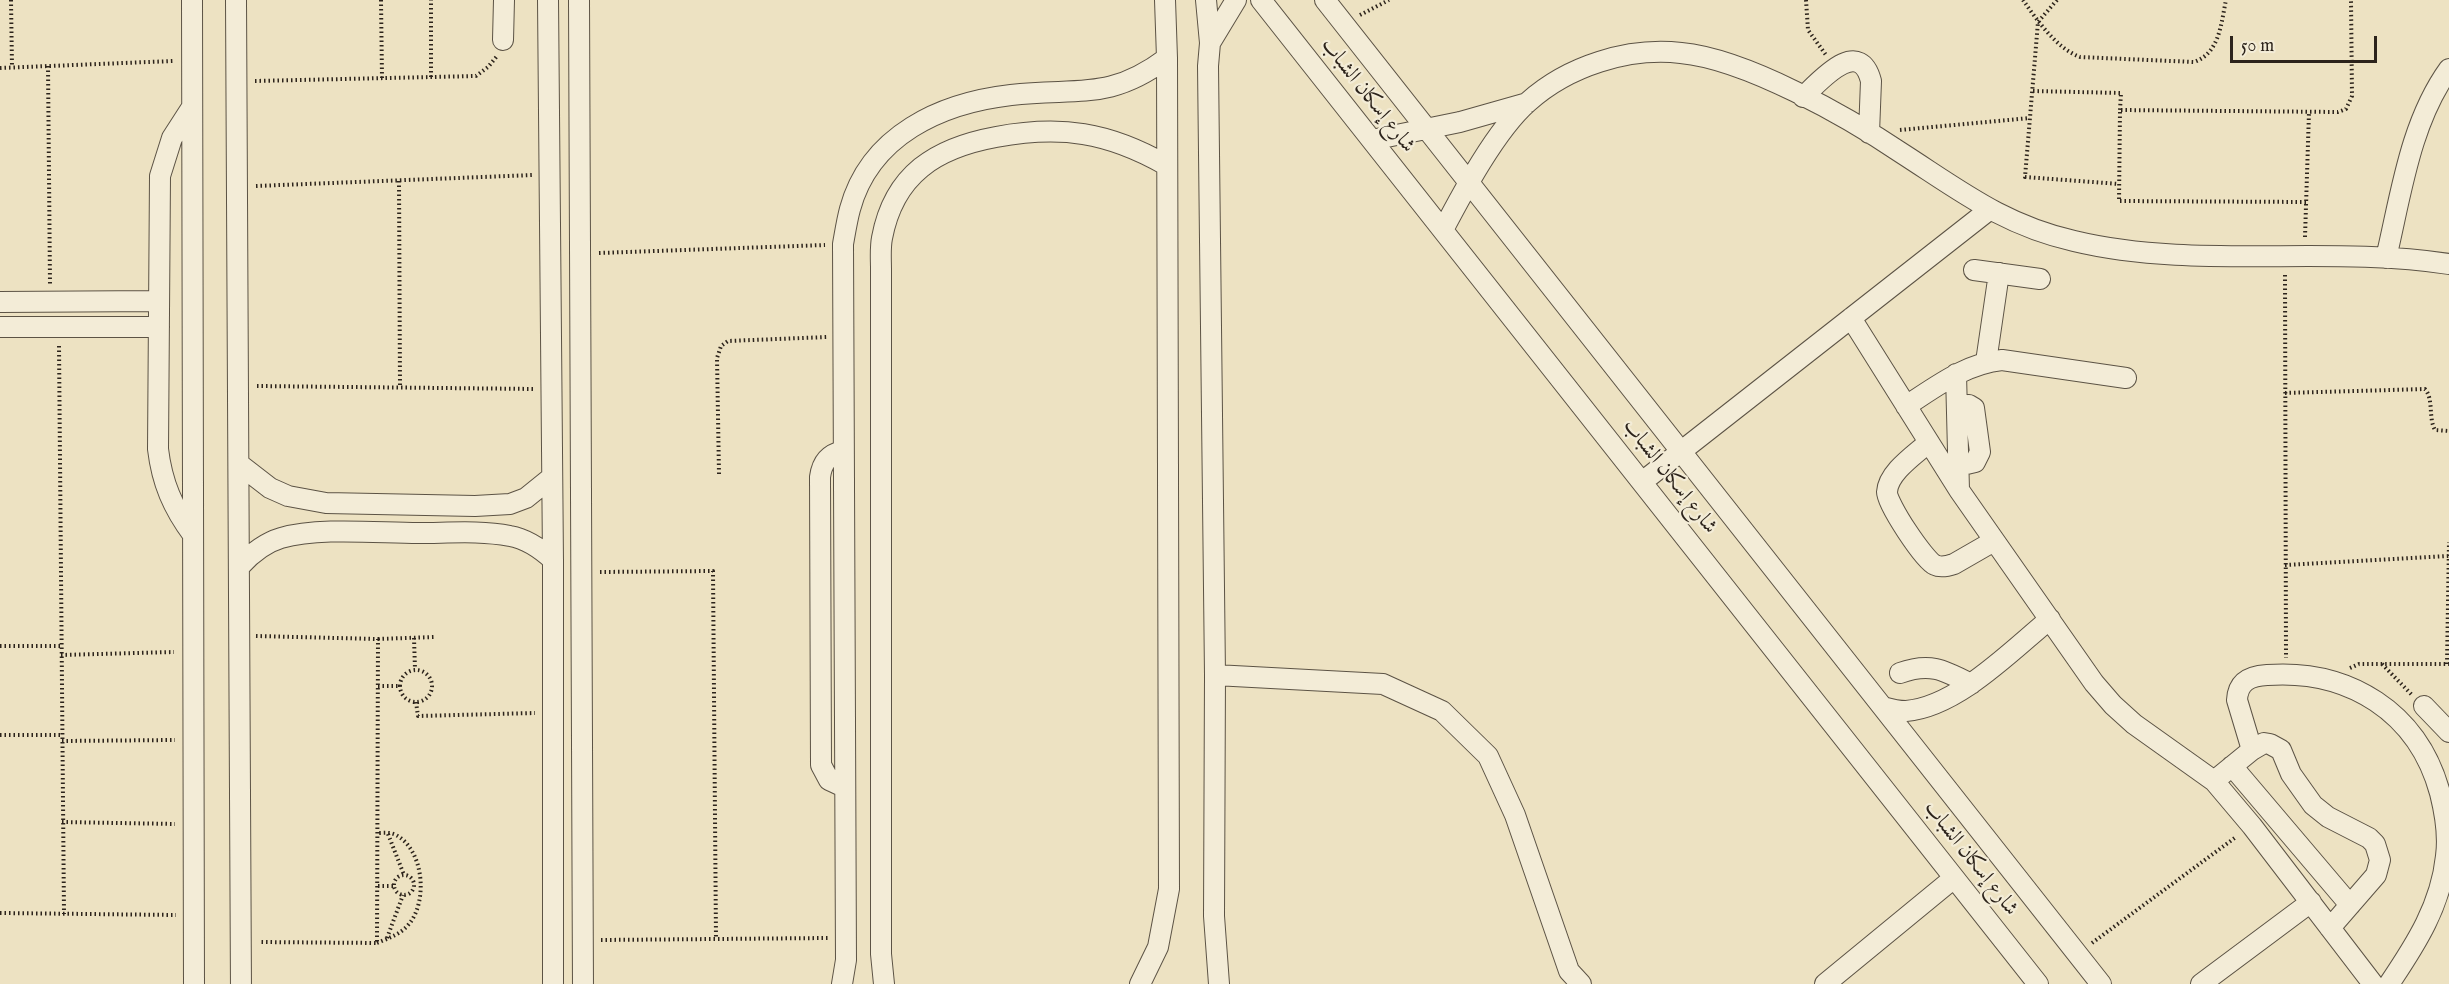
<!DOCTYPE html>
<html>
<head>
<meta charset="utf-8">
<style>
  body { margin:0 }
  #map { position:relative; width:2449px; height:984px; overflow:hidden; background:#ede2c2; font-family:"IM FELL English",serif }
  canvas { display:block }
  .scale { position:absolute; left:2230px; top:36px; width:147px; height:27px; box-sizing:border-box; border:3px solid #2c231b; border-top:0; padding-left:8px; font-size:18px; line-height:21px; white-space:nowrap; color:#2c231b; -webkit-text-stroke:4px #f3ecd7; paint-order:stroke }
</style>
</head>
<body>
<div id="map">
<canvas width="2449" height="984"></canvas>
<div class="scale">50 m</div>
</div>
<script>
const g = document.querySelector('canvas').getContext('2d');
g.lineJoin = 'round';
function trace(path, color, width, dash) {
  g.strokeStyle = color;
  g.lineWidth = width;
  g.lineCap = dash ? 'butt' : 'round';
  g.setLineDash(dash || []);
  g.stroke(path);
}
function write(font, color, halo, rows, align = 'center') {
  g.font = font + ' "IM FELL English",Amiri,serif';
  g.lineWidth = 4.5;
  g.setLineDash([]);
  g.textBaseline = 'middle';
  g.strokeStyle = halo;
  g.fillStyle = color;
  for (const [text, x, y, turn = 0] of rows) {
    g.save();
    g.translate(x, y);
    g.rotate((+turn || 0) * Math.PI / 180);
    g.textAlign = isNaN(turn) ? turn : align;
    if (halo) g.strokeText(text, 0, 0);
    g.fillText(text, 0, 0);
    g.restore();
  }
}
const path = new Path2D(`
  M 11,0 L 12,67
  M 381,0 L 382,78
  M 1806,0 L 1808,30 L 1826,55
  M 2023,0 C 2037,20 2056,48 2080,57 L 2194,62 C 2220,53 2221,23 2226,0
  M 2057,0 L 2038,22 L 2025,177 L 2119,184
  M 1360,15 L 1389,0
  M 48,66 L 50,284
  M 0,68 L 173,61
  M 431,77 L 431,0
  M 255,81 L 476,76 L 488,67 L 497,56
  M 2033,91 L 2121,93 L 2120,110
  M 1900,130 L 2030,118
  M 399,181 L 400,387
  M 256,186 L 533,175
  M 2306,202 L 2119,201 L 2120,110 L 2338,112 L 2346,109 L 2352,96 L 2351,0
  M 2305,237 L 2309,112
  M 599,253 L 825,245
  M 2285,275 L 2286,658
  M 59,346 L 64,914
  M 257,386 L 535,389
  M 2285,393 L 2425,389 C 2434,400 2428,417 2435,430 L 2449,431
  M 719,474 L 717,358 L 721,346 L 728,341 L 827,337
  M 2285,565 L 2449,556
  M 600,572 L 713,571 L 716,939
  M 256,636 L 378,639 L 377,943 L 259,942
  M 414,638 L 415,669
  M 378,639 L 434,637
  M 0,646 L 61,646
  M 61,655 L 174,652
  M 2382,664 L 2412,695
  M 2447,664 L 2449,542
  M 2350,668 L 2359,664 L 2449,664
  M400 686a16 16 0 1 1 32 0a16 16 0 1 1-32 0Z
  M 378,686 L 399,686
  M 416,702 L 418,716 L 535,713
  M 0,735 L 62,735
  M 62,741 L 175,740
  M 62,822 L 175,824
  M 388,834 L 404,875
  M394 885a10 10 0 1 1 20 0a10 10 0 1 1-20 0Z
  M 378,886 L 394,886
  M 0,913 L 176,915
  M 387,938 L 403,895
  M 601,940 L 828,938
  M 377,943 C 389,938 401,934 409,924 C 428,901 424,850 396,835 C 390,832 384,833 377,833
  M 2092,943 L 2236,837`);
const minor = new Path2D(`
  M 192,0 L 194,984
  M 236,0 L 241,984
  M 548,0 L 553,560 L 553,984
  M 579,0 L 583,984
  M 1206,0 L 1210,43 L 1208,66 L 1215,675 L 1214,916 L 1219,984
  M 1261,0 L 2038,984
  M 1325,0 L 2101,984
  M 503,40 L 504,0
  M 1210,43 L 1236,0
  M 1803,97 C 1819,82 1859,35 1871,81 L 1869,133
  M 192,107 L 172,138 L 160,176 L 158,449 C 162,483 173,508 193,535
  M 1372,140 L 1460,122 L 1527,103
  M 1443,230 C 1463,192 1496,130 1528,102 C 1568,66 1628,47 1681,53 C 1746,59 1848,117 1903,154 C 1962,192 2004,225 2074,241 C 2194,270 2327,245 2449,264
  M 2386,258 C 2401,195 2410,123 2449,69
  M 1974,270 L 2040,279
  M 0,302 L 159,301
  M 1851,318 L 1959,490 L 2094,683 L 2113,705 L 2134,724 L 2214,781 L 2252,826 L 2373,984
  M 0,327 L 159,327
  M 1986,362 L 1999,273
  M 1956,374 L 1959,490
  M 1906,406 C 1937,386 1965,364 2002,360 L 2126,378
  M 1957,406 L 1969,405 L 1974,408 L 1980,452 L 1975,462 L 1958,466
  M 1929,442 C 1916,454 1888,472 1887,492 C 1887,504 1924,560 1935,565 C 1941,568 1948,566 1954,564 L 1994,541
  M 843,451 C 829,454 822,462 820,477 L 821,765 L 829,780 L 844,787
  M 239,464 L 270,488 L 288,496 L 326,503 L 475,506 L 510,504 L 526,498 L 552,477
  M 1642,482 L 1989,210
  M 240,566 C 251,554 264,543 281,538 C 319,527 378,533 418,533 C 448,533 480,530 510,536 C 527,539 541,549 553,560
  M 1900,673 C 1930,662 1944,670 1971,684
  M 1215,675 L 1383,684 L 1442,711 L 1488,756 L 1515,815 L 1569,971 L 1581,984
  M 2424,706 L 2449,732
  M 1883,707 C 1890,709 1898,711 1906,711 C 1957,707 2011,651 2050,619
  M 2252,750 L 2237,700 C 2238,681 2250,676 2267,675 C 2349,669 2418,712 2440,793 C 2445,813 2449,834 2446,856 C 2441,905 2416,944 2389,984
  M 2232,766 L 2350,905
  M 2214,781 L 2252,750 L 2264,743 L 2270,744 L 2281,750 L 2291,774 L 2313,805 L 2328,817 L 2369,838 L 2375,844 L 2380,860 L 2376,875 L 2330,928
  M 842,984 L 846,960 L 843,244 C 845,233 847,220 850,209 C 870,135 941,103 1011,95 C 1077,87 1108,102 1167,58
  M 884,984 L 881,954 L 881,270 C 881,259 880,248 882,238 C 894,174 936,148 996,137 C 1061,125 1108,132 1166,165
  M 1140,984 L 1158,947 L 1169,889 L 1167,58 L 1165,0
  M 1825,984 L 1954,878
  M 2201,984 L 2311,902`);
const streetNames = [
  ["شارع إسكان الشباب",1367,96,52],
  ["شارع إسكان الشباب",1669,477,52],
  ["شارع إسكان الشباب",1970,859,52]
];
trace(minor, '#5c5345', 22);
trace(path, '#2c231b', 4, [1.5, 3]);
trace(minor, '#f3ecd7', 20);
write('21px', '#2c231b', '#f3ecd7', streetNames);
</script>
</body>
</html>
